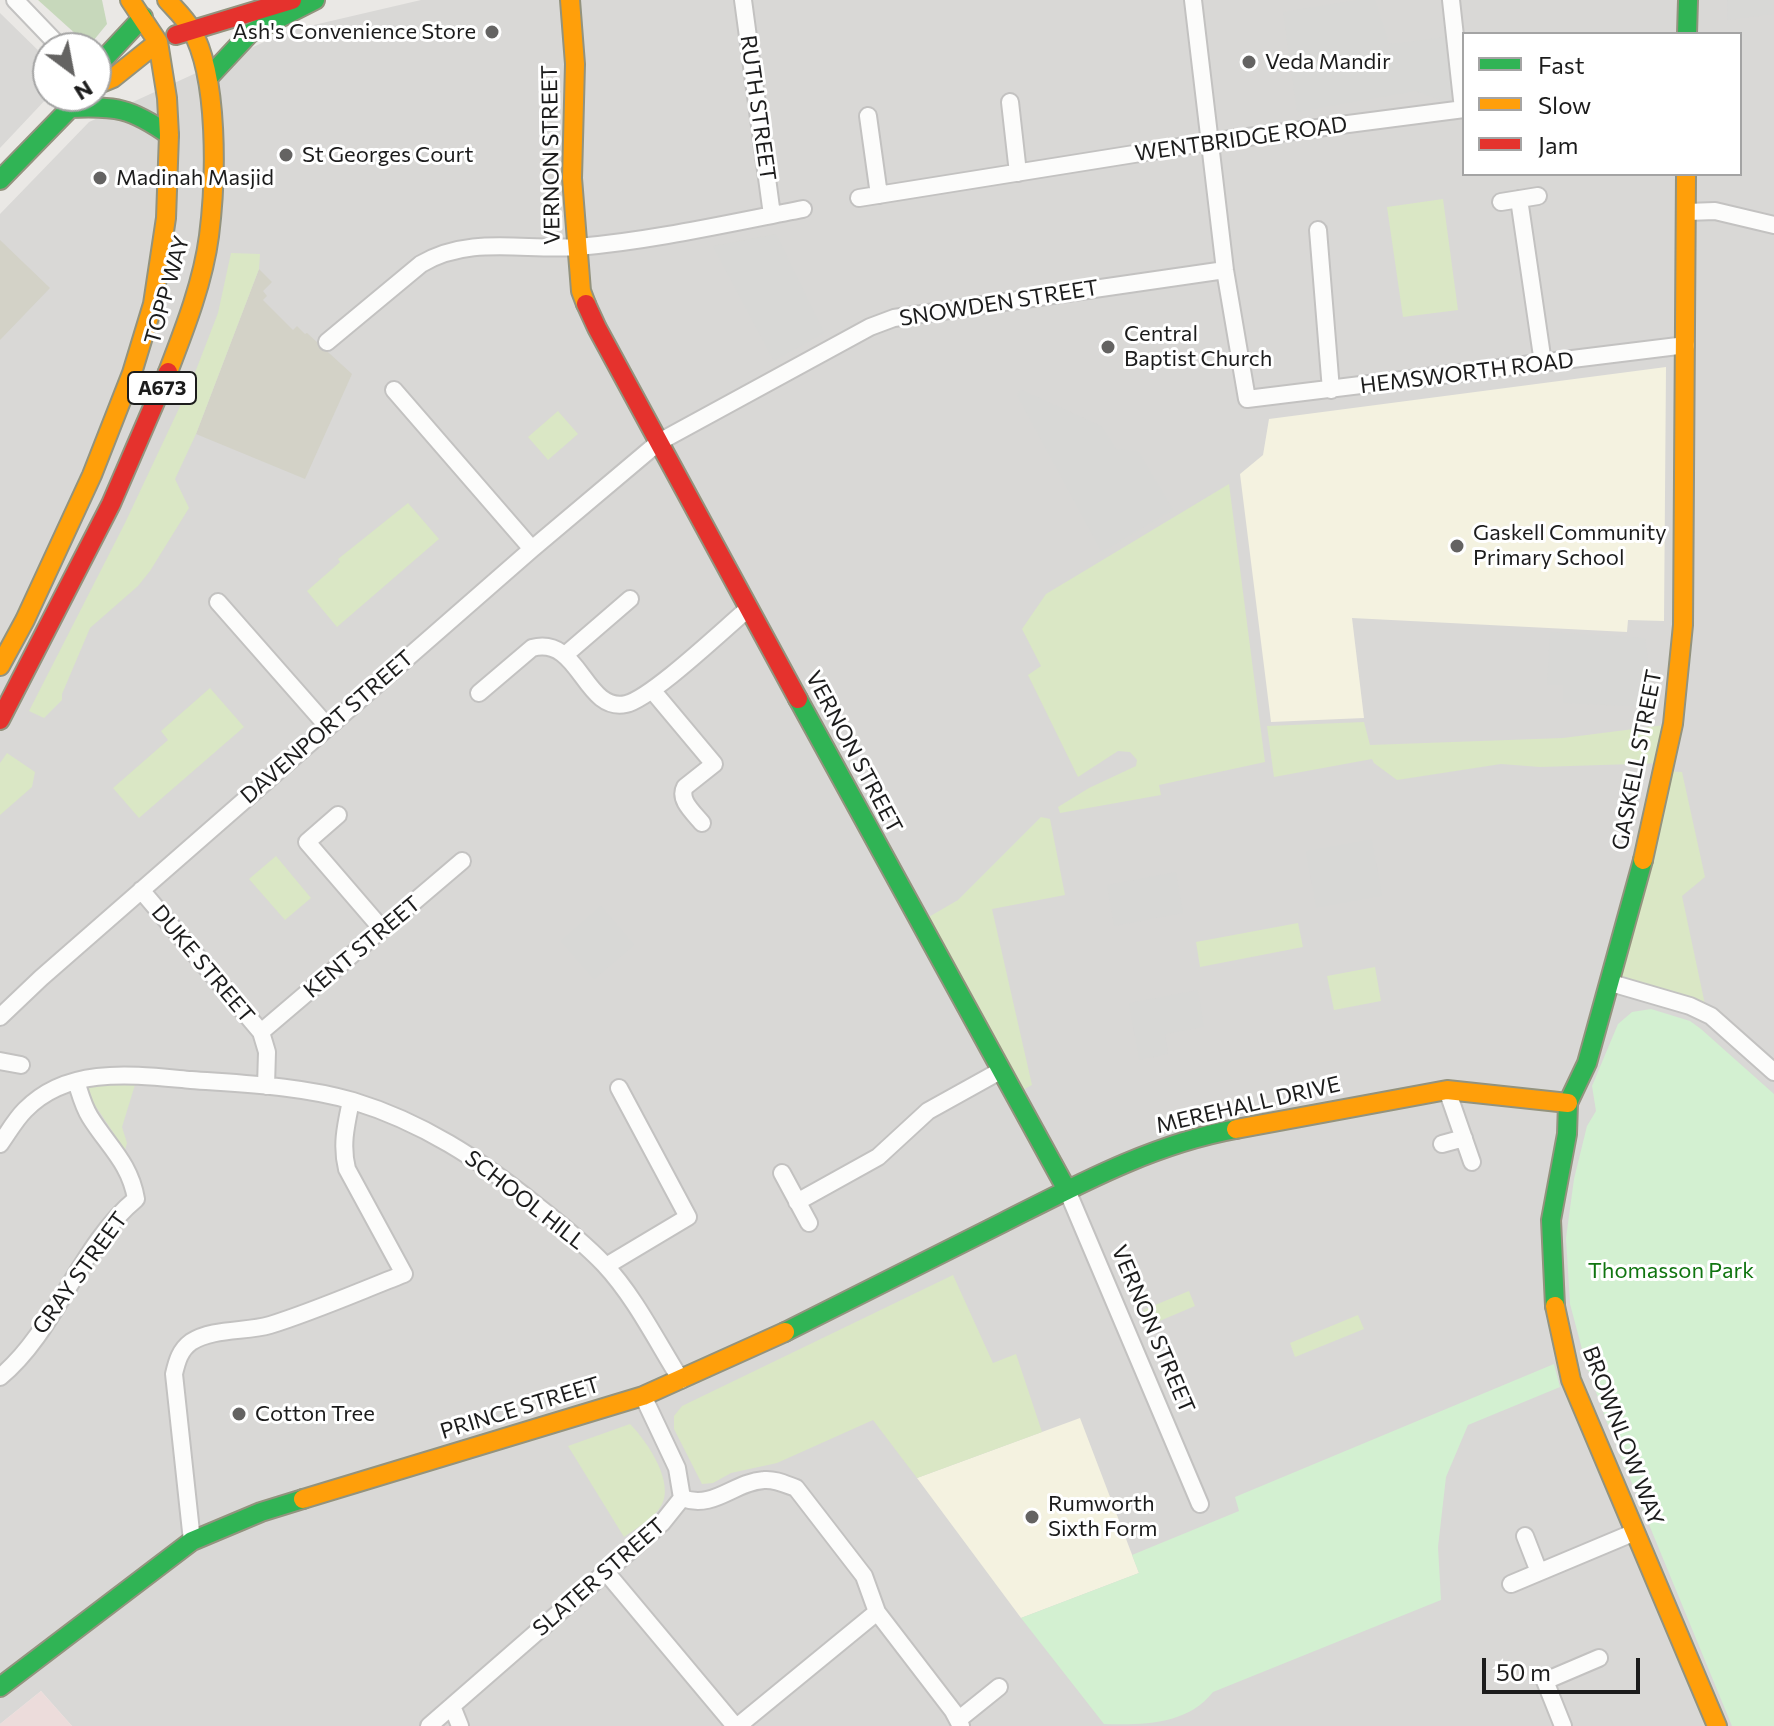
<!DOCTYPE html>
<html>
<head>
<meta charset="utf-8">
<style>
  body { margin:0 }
  #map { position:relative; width:1774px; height:1726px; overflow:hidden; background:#eae8e5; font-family:Commissioner,sans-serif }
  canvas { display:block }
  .legend { position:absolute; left:1462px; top:32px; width:280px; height:144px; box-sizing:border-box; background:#fff; border:2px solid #a4a4a4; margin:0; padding:10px 14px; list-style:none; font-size:24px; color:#1c1c1c }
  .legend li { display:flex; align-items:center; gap:16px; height:40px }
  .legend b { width:40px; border:2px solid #a4a4a4 }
  .north { position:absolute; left:32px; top:32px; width:80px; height:80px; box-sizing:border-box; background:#fff; border:2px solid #a4a4a4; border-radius:50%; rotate:148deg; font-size:22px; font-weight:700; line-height:32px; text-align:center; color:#1c1c1c }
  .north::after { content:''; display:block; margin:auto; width:28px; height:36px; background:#646362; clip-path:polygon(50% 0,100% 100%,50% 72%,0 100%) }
  .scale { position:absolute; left:1482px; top:1658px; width:158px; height:36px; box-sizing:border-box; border:4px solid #1c1c1c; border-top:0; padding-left:10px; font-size:24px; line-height:28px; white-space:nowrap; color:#1c1c1c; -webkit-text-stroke:6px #fff; paint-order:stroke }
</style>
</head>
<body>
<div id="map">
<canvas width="1774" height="1726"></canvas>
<ul class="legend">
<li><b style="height:10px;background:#30b455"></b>Fast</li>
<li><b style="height:10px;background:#ff9f0a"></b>Slow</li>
<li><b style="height:10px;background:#e5322d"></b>Jam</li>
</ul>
<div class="north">N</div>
<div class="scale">50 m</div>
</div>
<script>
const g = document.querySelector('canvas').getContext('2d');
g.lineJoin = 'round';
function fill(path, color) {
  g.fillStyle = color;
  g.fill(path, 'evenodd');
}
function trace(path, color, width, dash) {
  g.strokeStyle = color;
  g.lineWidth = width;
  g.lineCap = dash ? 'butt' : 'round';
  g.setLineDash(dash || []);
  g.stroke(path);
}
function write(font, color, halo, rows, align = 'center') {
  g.font = font + ' Commissioner,sans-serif';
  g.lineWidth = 6;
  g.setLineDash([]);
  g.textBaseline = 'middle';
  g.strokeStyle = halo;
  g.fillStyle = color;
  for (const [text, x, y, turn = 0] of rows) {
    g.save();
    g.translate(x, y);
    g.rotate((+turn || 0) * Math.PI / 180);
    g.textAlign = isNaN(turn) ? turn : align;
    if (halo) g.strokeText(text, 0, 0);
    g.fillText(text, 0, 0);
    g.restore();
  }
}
const residential = new Path2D(`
  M 421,0 L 1774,0 L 1774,1726 L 72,1726 L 41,1691 L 0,1724 L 0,214 L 89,122 L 288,31 ZM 1464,34 L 1740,34 L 1740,174 L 1464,174 Z
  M 0,13 L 48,60 L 49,96 L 0,148 Z`);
const commercial = new Path2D(`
  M 41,1691 L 72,1726 L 0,1726 L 0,1724 Z`);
const education = new Path2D(`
  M 1666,367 L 1664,621 L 1628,620 L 1627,632 L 1352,618 L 1364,718 L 1271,722 L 1240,474 L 1263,455 L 1269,419 Z
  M 1080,1418 L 1139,1573 L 1021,1618 L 917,1478 Z`);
const religious = new Path2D(`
  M 1357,0 L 1375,0 L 1389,44 L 1456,36 L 1463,109 L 1416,91 L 1297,112 L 1283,12 Z
  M 1727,0 L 1774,0 L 1774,14 L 1728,20 Z
  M 776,234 L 824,333 L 774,361 L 713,246 Z
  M 1020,389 L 1101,426 L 1116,449 L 1138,451 L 1173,510 L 1102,552 L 1017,395 Z
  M 1550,632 L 1645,638 L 1651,683 L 1648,707 L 1563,703 L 1563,685 L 1547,685 Z
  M 1372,839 L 1382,896 L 1316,908 L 1306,851 Z
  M 1176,872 L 1183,913 L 1114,926 L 1107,885 Z
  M 601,906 L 634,945 L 594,979 L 561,941 Z
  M 1198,990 L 1204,1027 L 1165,1034 L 1168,1054 L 1139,1060 L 1129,1003 Z`);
const construction = new Path2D(`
  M 0,240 L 50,288 L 0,340 Z
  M 259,269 L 272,282 L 263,291 L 267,296 L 263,300 L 293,330 L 297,326 L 305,334 L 307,333 L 352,374 L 305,479 L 196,434 Z`);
const grass = new Path2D(`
  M 1443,199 L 1458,310 L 1403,317 L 1387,207 Z
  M 231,253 L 260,254 L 259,269 L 196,434 L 175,479 L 189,508 L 150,571 L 138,586 L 90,628 L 62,694 L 62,700 L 44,718 L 29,711 L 125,523 L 191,383 L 218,313 Z
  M 558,411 L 578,434 L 548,460 L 528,437 Z
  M 1229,484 L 1265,762 L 1159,785 L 1161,795 L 1060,813 L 1058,807 L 1089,788 L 1136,766 L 1137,760 L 1130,752 L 1118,751 L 1078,777 L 1028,675 L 1041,666 L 1022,629 L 1046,594 Z
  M 408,503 L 439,539 L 337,627 L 307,591 L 340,562 L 338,559 Z
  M 210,688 L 244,727 L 139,818 L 113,788 L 168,740 L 161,731 Z
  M 1364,722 L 1370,745 L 1563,738 L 1673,724 L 1664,763 L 1540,767 L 1501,764 L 1397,780 L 1374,763 L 1372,759 L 1274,777 L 1267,726 Z
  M 7,753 L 35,772 L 32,787 L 0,815 L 0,763 Z
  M 1662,771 L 1682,772 L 1705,877 L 1682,896 L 1707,1014 L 1611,983 Z
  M 1041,817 L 1050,819 L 1065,895 L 992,909 L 1032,1085 L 1013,1095 L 920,922 L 958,900 Z
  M 276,856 L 311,898 L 285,920 L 249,879 Z
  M 1298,923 L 1303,947 L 1200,967 L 1196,942 Z
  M 1375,967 L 1381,1001 L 1334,1010 L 1327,976 Z
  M 138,1075 L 122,1127 L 127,1143 L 125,1150 C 108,1126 95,1102 76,1081 Z
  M 953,1275 L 993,1363 L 1016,1354 L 1042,1432 L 917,1478 L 873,1420 L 777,1463 L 731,1473 L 713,1483 L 702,1484 L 674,1429 L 674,1416 L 682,1406 Z
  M 1189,1291 L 1195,1306 L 1150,1325 L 1143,1310 Z
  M 1358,1315 L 1364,1329 L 1295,1357 L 1290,1343 Z
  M 630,1424 C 647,1441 678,1486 659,1509 C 651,1520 635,1529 624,1537 L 568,1446 Z`);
const forest = new Path2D(`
  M 38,0 L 102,0 L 107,24 L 89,46 Z`);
const park = new Path2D(`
  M 1651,1009 L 1690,1021 L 1701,1029 L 1774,1094 L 1774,1726 L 1732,1726 L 1608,1425 L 1586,1364 L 1570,1304 L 1566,1238 L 1574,1179 L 1587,1126 L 1596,1111 L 1592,1086 L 1618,1024 L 1632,1012 Z
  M 1554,1364 L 1560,1387 L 1468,1425 L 1446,1477 L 1438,1547 L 1441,1600 L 1213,1692 C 1187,1725 1143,1725 1104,1724 L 1021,1618 L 1139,1573 L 1132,1555 L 1239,1511 L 1235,1497 Z`);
const street = new Path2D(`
  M 15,0 L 61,48
  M 743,0 L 772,215
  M 1193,0 L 1225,270 L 1247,399 L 1686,345
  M 1451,0 L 1463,109
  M 1010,102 L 1018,173
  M 868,116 L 879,195
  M 859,198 L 1209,142 L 1464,109
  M 1519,199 L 1543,363
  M 1501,202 L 1538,196
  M 1687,212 L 1715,211 L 1774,225
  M 1318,230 L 1331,390
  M 327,342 L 421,264 C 470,235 524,251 578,247 C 651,241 730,223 803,209
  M 394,390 L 532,549
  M 218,602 L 328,727
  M 565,655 L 630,599
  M 652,690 L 714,764 L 685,787 C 678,800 694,813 702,823
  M 479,693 L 532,648 C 580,635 584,713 626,704 C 652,698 725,628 749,608
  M 338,815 L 307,842 L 382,929
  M 141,890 L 261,1032 L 267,1052 L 266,1086
  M 1611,983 L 1690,1006 L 1711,1016 L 1774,1072
  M 0,1017 L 41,978 L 532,549 L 659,442 L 870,327 L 894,318 L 1225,270
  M 261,1032 L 462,861
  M 0,1061 L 21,1065
  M 1447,1090 L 1472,1162
  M 0,1144 C 8,1133 15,1120 25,1110 C 69,1065 135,1075 191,1080 C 245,1084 301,1086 353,1101 C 422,1122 479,1159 536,1205 C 559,1223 583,1242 604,1264 C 635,1297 657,1342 681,1380
  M 1442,1144 L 1464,1138
  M 782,1173 L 809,1223
  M 1067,1190 L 1200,1504
  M 797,1202 L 878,1157 L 928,1111 L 1000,1071
  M 606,1266 L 688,1217 L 619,1088
  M 0,1377 C 56,1331 79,1246 136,1199 C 130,1163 108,1146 90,1117 C 83,1106 80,1093 76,1081
  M 682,1498 C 714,1510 733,1482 764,1480 C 775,1479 785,1484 796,1488 L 864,1576 L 877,1612 L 953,1711 L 961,1726
  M 1525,1536 L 1539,1572
  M 192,1541 L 174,1374 C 177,1361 180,1350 191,1342 C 213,1328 246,1332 270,1325 C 315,1311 360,1291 404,1274 L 347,1169 C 341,1145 346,1125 351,1101
  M 606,1572 L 735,1726
  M 1511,1584 L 1635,1532
  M 452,1706 L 460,1726
  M 958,1720 L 999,1687
  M 429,1726 L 662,1523 L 682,1498 L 677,1468 L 643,1396
  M 738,1726 L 877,1612
  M 1563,1726 L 1545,1681 L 1599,1658`);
const fast = new Path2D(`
  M 1687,34 L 1688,0
  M 96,74 L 101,62 L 143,17
  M 208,78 L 250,33 L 315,0
  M 70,108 C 116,106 131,108 169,135
  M 0,180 L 82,96
  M 798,699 L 1067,1190
  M 1555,1306 L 1551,1220 L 1567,1134 L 1568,1103 L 1587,1063 L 1643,860
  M 785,1332 C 858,1295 931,1259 1004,1222 C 1079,1184 1153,1144 1236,1129
  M 0,1687 L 192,1541 L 261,1512 L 303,1499`);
const slow = new Path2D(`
  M 167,0 C 175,9 185,18 191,29 C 219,77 216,181 209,236 C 203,282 185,328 168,372
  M 570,0 L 575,64 L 572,178 L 581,291 L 586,304
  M 96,85 L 113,78 L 158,42
  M 0,666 L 25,620 L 92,475 L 132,373 L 153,304 L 166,218 L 169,135 L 167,98 L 158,42 L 130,0
  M 1643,860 L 1673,724 L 1683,625 L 1686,174
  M 1236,1129 L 1447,1090 L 1568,1103
  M 1555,1306 L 1571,1380 L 1717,1726
  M 303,1499 L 643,1396 L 785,1332`);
const jam = new Path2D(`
  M 176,35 L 292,0
  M 586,304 L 597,328 L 798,699
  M 0,720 L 111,504 L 168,372`);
const markers = [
  [492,32,8,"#646362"],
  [1249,62,8,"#646362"],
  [286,155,8,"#646362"],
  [100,178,8,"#646362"],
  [1108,347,8,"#646362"],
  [1457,546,8,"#646362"],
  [239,1414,8,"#646362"],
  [1032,1517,8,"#646362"]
];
const shields = [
  [162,388,68]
];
const shieldNames = [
  ["A673",162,388]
];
const poiNames = [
  ["Ash's Convenience Store",476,32,"right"],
  ["Veda Mandir",1265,62],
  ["St Georges Court",302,155],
  ["Madinah Masjid",116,178],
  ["Central",1124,334],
  ["Baptist Church",1124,359],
  ["Gaskell Community",1473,533],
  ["Primary School",1473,558],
  ["Cotton Tree",255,1414],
  ["Rumworth",1048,1504],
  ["Sixth Form",1048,1529]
];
const streetNames = [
  ["RUTH STREET",758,108,82],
  ["WENTBRIDGE ROAD",1241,139,-8],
  ["VERNON STREET",551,155,-91],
  ["TOPP WAY",167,290,-74],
  ["SNOWDEN STREET",999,303,-9],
  ["HEMSWORTH ROAD",1467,373,-7],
  ["DAVENPORT STREET",327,727,-41],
  ["VERNON STREET",854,752,62],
  ["GASKELL STREET",1637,760,-79],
  ["KENT STREET",362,947,-40],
  ["DUKE STREET",203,964,50],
  ["MEREHALL DRIVE",1248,1105,-13],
  ["SCHOOL HILL",525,1200,38],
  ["GRAY STREET",80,1273,-54],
  ["VERNON STREET",1153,1329,67],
  ["PRINCE STREET",520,1408,-17],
  ["BROWNLOW WAY",1623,1436,69],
  ["SLATER STREET",599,1577,-41]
];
const parkNames = [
  ["Thomasson Park",1671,1271]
];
fill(residential, '#d9d8d6');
fill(commercial, '#ecdcdb');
fill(education, '#f4f2e0');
fill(religious, '#d8d8d6');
fill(construction, '#d3d2c7');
fill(grass, '#dae7c5');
fill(forest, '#c7d8bb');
fill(park, '#d3f0d1');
trace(street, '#c3c2c1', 20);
trace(fast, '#93937e', 22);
trace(slow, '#93937e', 22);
trace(jam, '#93937e', 22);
trace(street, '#fcfcfb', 16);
trace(fast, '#30b455', 18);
trace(slow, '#ff9f0a', 18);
trace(jam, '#e5322d', 18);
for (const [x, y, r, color] of markers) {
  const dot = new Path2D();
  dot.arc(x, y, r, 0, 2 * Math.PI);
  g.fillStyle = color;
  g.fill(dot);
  trace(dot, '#fff', 3);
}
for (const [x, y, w] of shields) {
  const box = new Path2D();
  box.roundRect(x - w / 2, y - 16, w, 32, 6);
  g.fillStyle = '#fff';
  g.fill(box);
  trace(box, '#1c1c1c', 2);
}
write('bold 20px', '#1c1c1c', null, shieldNames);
write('22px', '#1c1c1c', '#fff', poiNames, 'left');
write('22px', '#1c1c1c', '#fff', streetNames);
write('22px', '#107510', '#fff', parkNames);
</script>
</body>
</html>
